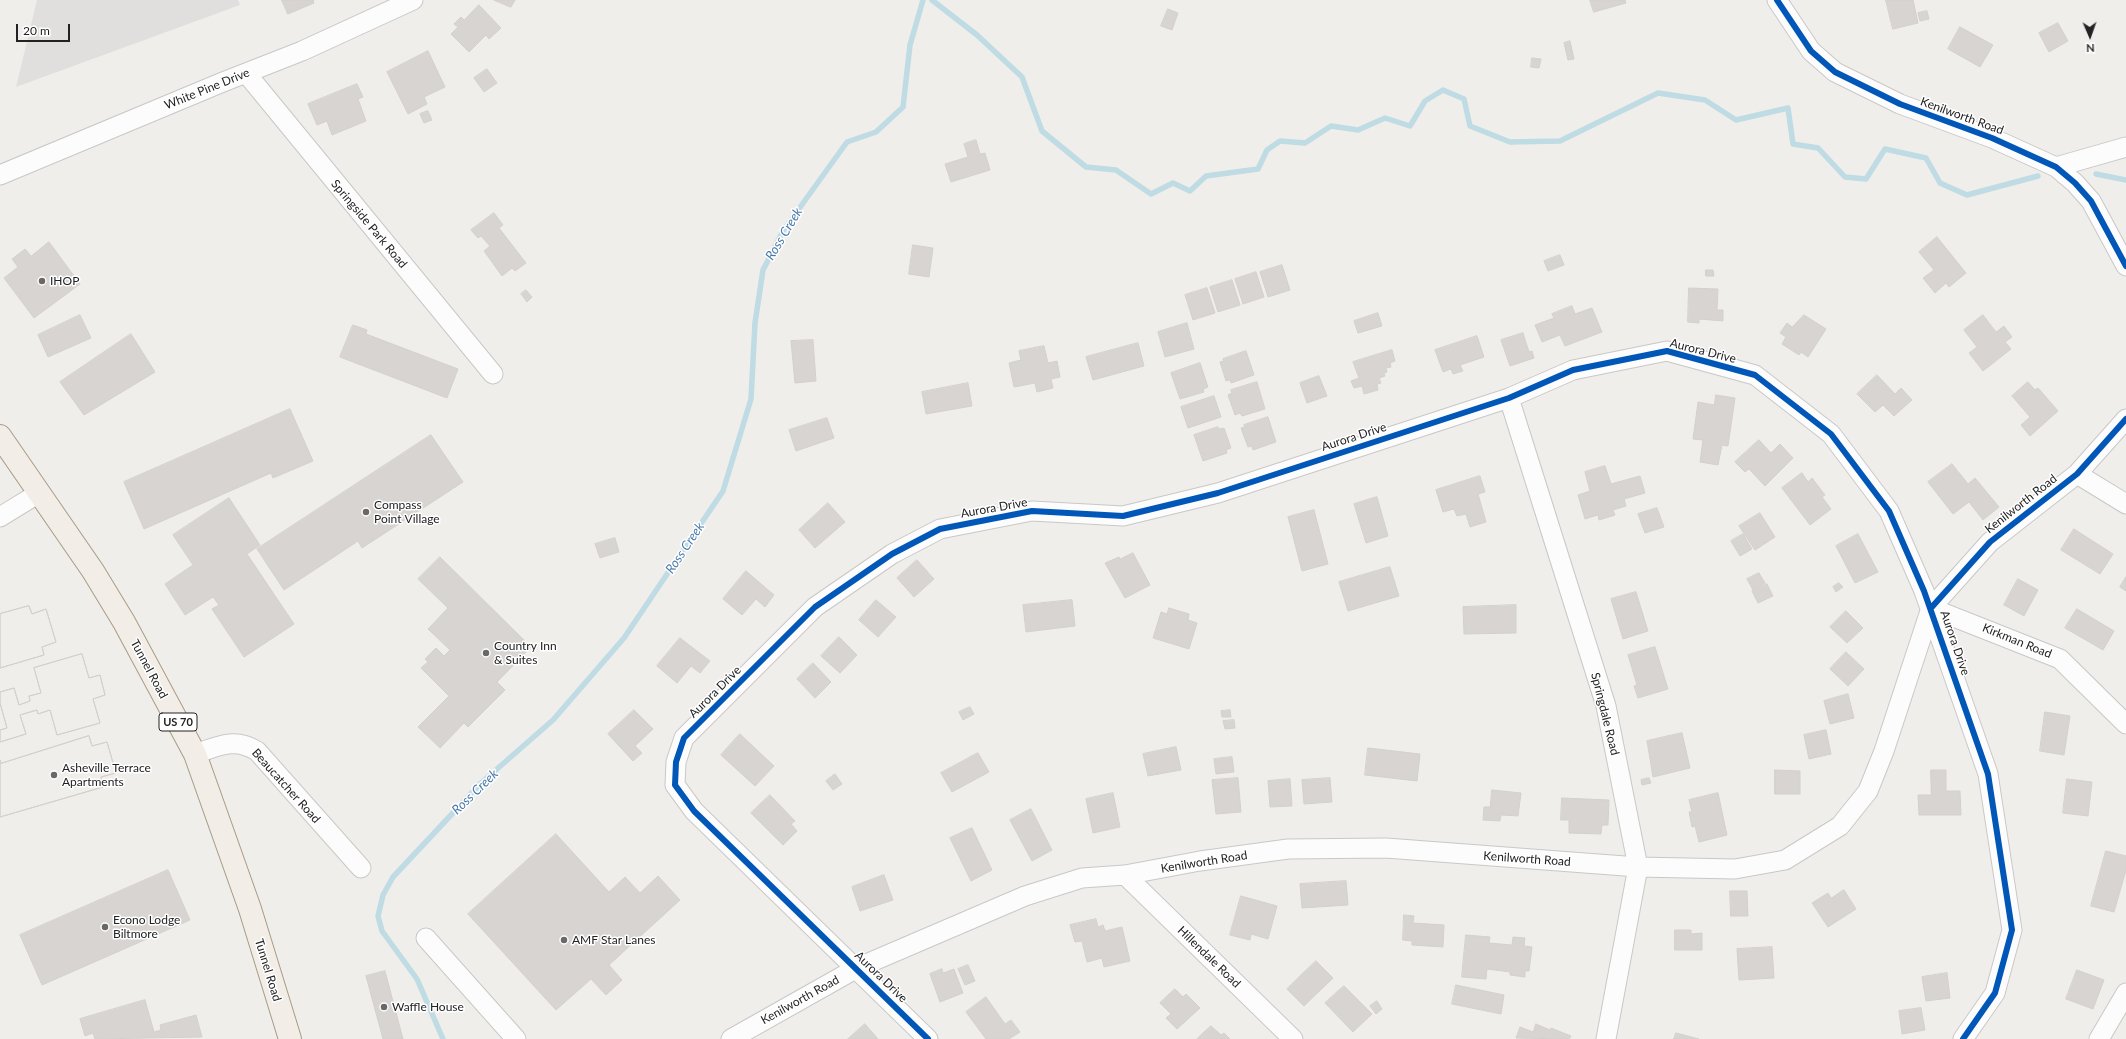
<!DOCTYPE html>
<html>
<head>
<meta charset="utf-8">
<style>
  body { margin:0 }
  #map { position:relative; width:2126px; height:1039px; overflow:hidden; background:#f0eeeb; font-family:Lato,sans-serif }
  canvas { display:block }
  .north { position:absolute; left:2070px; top:16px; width:40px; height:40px; -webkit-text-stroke:3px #fff; paint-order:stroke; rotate:178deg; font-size:11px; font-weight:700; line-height:16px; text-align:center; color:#222 }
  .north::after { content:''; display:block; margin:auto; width:14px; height:18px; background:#222; clip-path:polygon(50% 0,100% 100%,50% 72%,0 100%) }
  .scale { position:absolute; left:16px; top:24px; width:54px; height:18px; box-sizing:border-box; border:2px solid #222; border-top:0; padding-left:5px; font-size:12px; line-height:14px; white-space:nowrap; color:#222; -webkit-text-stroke:3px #fff; paint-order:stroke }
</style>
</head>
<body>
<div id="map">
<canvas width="2126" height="1039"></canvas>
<div class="north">N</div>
<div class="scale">20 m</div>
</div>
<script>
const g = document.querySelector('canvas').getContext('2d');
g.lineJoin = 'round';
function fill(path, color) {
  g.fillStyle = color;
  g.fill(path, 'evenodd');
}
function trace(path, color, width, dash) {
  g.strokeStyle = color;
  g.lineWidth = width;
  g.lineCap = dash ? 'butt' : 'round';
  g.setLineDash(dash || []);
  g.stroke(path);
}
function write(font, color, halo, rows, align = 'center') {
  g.font = font + ' Lato,sans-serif';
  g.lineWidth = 3;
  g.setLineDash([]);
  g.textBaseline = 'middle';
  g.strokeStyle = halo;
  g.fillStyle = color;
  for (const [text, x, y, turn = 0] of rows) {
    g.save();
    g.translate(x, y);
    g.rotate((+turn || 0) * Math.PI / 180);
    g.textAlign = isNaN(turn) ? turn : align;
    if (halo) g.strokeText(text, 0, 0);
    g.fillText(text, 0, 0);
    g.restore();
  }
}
const parking = new Path2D(`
  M 37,0 L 238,0 L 240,5 L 16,87 Z`);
const stream = new Path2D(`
  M 932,0 L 977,35 L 1022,77 L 1042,131 L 1086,167 L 1116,170 L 1151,194 L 1173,183 L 1190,191 L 1206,176 L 1258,169 L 1267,150 L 1280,141 L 1305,143 L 1331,126 L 1358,130 L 1385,118 L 1410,126 L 1425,101 L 1443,90 L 1464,99 L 1470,126 L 1510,142 L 1560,141 L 1658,93 L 1705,100 L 1736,120 L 1788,108 L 1793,144 L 1818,148 L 1845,177 L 1866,179 L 1885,149 L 1926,158 L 1940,183 L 1967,195 L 2038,176
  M 2096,174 L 2126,180
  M 443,1039 L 417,979 L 382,931 L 378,916 L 383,895 L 393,877 L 466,799 L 481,783 L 553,720 L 624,638 L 723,491 L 751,399 L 755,323 L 763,270 L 783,231 L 847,142 L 876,132 L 903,107 L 910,45 L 923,0`);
const building = new Path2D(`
  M 282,0 L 313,0 L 314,3 L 288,14 Z
  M 494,0 L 515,0 L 511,7 Z
  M 1590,0 L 1625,0 L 1626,3 L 1594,12 Z
  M 1886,0 L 1913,0 L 1918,23 L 1893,29 Z
  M 479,5 L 501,28 L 489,39 L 486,35 L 469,52 L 451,34 L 458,27 L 454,24 L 461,17 L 464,20 Z
  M 1168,9 L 1178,13 L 1172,30 L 1161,26 Z
  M 1927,11 L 1929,19 L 1920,21 L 1918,13 Z
  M 2058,23 L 2068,41 L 2049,52 L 2039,33 Z
  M 1960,27 L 1993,45 L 1980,67 L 1948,49 Z
  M 1570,41 L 1574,59 L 1568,60 L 1564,43 Z
  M 428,51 L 445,87 L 424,97 L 427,104 L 408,114 L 387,72 Z
  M 1532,58 L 1541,59 L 1539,68 L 1531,67 Z
  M 487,69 L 497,83 L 484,92 L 474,78 Z
  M 357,84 L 363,97 L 358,99 L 366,121 L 332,135 L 327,121 L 317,125 L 308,104 Z
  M 428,111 L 432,120 L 424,123 L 420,114 Z
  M 976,140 L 980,154 L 985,153 L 990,170 L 951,182 L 945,164 L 968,157 L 964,144 Z
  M 494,213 L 503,225 L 499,228 L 526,263 L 515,271 L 512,268 L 502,276 L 484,251 L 490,246 L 481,236 L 478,238 L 471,230 Z
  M 1937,237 L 1966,273 L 1949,287 L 1946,283 L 1935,293 L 1923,278 L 1934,270 L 1919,252 Z
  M 49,242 L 80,284 L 34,318 L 4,278 L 18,267 L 12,259 L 25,249 L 31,256 Z
  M 913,245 L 933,248 L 929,277 L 909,274 Z
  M 1560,255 L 1564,265 L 1548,271 L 1544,261 Z
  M 1282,265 L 1290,290 L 1268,297 L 1260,272 Z
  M 1706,270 L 1713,270 L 1714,276 L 1706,276 Z
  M 1256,272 L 1264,297 L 1243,304 L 1235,279 Z
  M 1232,280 L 1240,305 L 1218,312 L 1210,287 Z
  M 1207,288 L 1215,313 L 1193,320 L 1185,295 Z
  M 1689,288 L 1718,289 L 1717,310 L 1723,310 L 1723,321 L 1699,319 L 1699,323 L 1688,322 Z
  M 526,290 L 532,297 L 527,302 L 521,294 Z
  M 1572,306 L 1575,314 L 1592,308 L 1602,332 L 1565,346 L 1560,335 L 1542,342 L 1535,325 L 1554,318 L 1552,314 Z
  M 1378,313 L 1382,326 L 1358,333 L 1354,321 Z
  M 80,315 L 91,338 L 48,357 L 38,335 Z
  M 1804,315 L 1826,329 L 1808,357 L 1801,352 L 1799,355 L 1782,344 L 1786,337 L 1780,333 L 1787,323 L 1792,327 Z
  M 1983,315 L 1996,332 L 2004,326 L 2012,337 L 2005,342 L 2011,349 L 1983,371 L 1969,353 L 1977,347 L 1964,330 Z
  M 1187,323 L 1194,349 L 1165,357 L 1158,332 Z
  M 353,325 L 367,330 L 366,334 L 458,369 L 447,398 L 340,357 Z
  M 1523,333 L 1529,352 L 1532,351 L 1534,358 L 1510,366 L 1501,340 Z
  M 131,334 L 155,372 L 84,415 L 60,382 Z
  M 1477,336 L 1484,357 L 1460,365 L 1463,371 L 1453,374 L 1451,369 L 1443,372 L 1435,350 Z
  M 813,340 L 816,381 L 795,383 L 791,341 Z
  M 1138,343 L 1144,366 L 1093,380 L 1086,357 Z
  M 1044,346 L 1048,363 L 1057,361 L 1060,377 L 1051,379 L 1053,388 L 1037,392 L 1035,383 L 1014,387 L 1009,363 L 1021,360 L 1019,351 Z
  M 1392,350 L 1395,361 L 1390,363 L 1391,367 L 1386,368 L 1387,372 L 1384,373 L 1385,376 L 1379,378 L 1381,383 L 1377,384 L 1378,390 L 1364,394 L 1362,386 L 1354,388 L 1351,381 L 1359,378 L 1353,362 Z
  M 1246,351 L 1254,375 L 1231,383 L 1230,380 L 1226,381 L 1220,362 L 1224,361 L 1223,359 Z
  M 1200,363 L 1208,387 L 1203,389 L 1204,392 L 1180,399 L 1171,373 Z
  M 1877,375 L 1895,394 L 1901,388 L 1912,400 L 1894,416 L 1883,405 L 1875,412 L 1857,394 Z
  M 1319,376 L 1327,396 L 1307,403 L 1300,383 Z
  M 1257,382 L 1265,409 L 1242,416 L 1240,413 L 1235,415 L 1228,395 L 1232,393 L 1231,390 Z
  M 2028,382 L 2035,390 L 2038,388 L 2058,411 L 2030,436 L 2021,425 L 2030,417 L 2012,396 Z
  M 968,383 L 972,406 L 926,414 L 922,392 Z
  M 1716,395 L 1735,398 L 1728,446 L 1722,445 L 1718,465 L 1700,462 L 1703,440 L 1693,439 L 1698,402 L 1714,405 Z
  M 1214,396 L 1221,417 L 1188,428 L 1181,407 Z
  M 290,409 L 313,461 L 273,478 L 271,473 L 144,529 L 124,482 Z
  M 1268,417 L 1276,442 L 1253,450 L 1252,446 L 1248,447 L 1241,428 L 1245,427 L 1244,425 Z
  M 827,418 L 834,438 L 796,451 L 789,430 Z
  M 1218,427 L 1219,429 L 1224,428 L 1231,448 L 1226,450 L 1227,453 L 1203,461 L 1194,435 Z
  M 431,435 L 463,482 L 362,548 L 358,541 L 284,590 L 257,549 Z
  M 1759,440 L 1771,453 L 1780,444 L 1793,458 L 1765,486 L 1749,469 L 1745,472 L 1735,462 Z
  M 1952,464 L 1968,484 L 1975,478 L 1999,507 L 1983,520 L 1969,502 L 1953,514 L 1928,482 Z
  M 1605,466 L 1611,484 L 1640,476 L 1645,493 L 1624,499 L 1626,506 L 1613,510 L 1615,515 L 1599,520 L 1598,515 L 1585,519 L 1578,495 L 1590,491 L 1585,472 Z
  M 1802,473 L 1808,482 L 1812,478 L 1825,495 L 1822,497 L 1831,509 L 1810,525 L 1782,488 Z
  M 1480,476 L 1485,492 L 1478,494 L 1486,522 L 1470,527 L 1466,514 L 1457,516 L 1454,509 L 1443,512 L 1436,490 Z
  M 1377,497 L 1388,536 L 1366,543 L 1354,504 Z
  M 229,498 L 260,545 L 247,554 L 294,624 L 244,657 L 212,609 L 219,605 L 213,597 L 185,615 L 165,584 L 193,565 L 173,535 Z
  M 828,503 L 845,522 L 815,548 L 799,530 Z
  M 1657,508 L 1664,527 L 1645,533 L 1638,514 Z
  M 1314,510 L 1328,564 L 1302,571 L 1288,517 Z
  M 1760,513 L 1775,537 L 1755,550 L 1739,526 Z
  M 2074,529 L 2113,554 L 2100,574 L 2061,550 Z
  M 1743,534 L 1752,549 L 1740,556 L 1731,541 Z
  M 1858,534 L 1878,572 L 1855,583 L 1836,546 Z
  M 615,538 L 619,552 L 600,558 L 595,544 Z
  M 1133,553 L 1150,585 L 1125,598 L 1105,563 L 1119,557 L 1120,559 Z
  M 440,557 L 531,647 L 497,682 L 505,690 L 468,727 L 464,723 L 440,748 L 418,727 L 449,696 L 421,668 L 428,662 L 425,659 L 436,648 L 444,656 L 450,650 L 428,629 L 448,608 L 418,579 Z
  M 917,560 L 934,579 L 914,597 L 897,578 Z
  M 1390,567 L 1399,596 L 1348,611 L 1339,582 Z
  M 746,571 L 774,595 L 765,607 L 756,599 L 742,615 L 723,599 Z
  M 1759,573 L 1765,583 L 1753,590 L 1747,579 Z
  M 2126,577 L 2126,591 L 2120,587 Z
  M 2018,579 L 2038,590 L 2024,616 L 2004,605 Z
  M 1839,583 L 1843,587 L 1836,592 L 1833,587 Z
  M 1767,584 L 1773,596 L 1758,603 L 1752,591 Z
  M 1636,592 L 1648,631 L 1623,639 L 1611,599 Z
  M 876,600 L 896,617 L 878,637 L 859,620 Z
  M 1072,600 L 1075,626 L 1026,632 L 1023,605 Z
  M 1516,605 L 1516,633 L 1464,634 L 1463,607 Z
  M 29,606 L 32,614 L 46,609 L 56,642 L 42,647 L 44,655 L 0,668 L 0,614 Z
  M 29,606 L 32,614 L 46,609 L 56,642 L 42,647 L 44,655 L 0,668 L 0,614 Z
  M 1169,608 L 1189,614 L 1188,620 L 1197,623 L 1189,649 L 1153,638 L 1161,612 L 1167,614 Z
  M 2077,609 L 2114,631 L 2103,650 L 2065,628 Z
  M 1846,611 L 1863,628 L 1847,643 L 1830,627 Z
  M 839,637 L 857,655 L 840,673 L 821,656 Z
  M 680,638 L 710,661 L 700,673 L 691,666 L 677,683 L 657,666 Z
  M 1655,647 L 1668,689 L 1638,698 L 1634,686 L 1637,685 L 1628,655 Z
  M 1846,652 L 1864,669 L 1848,686 L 1830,669 Z
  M 82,654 L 89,678 L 100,675 L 105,695 L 93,699 L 100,723 L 57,735 L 50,710 L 38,714 L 37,710 L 20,715 L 26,734 L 0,742 L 0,730 L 7,728 L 0,703 L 0,692 L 14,688 L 19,705 L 30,701 L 29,696 L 41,693 L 34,668 Z
  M 82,654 L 89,678 L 100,675 L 105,695 L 93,699 L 100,723 L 57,735 L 50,710 L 38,714 L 37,710 L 20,715 L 26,734 L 0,742 L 0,730 L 7,728 L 0,703 L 0,692 L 14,688 L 19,705 L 30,701 L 29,696 L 41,693 L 34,668 Z
  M 813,663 L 831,682 L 815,698 L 797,679 Z
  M 1848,694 L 1854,718 L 1830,724 L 1824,701 Z
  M 970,707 L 974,714 L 963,720 L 959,712 Z
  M 634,710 L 653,729 L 635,746 L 642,753 L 633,761 L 608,734 Z
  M 1230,710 L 1231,717 L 1222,717 L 1221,711 Z
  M 2045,712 L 2070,716 L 2064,755 L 2040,751 Z
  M 1234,720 L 1235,728 L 1225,729 L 1223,721 Z
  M 1826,730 L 1831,754 L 1809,759 L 1804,735 Z
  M 1682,733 L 1690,768 L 1653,777 L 1647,741 Z
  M 740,734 L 774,766 L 755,786 L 721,755 Z
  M 89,736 L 92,746 L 107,742 L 116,773 L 101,777 L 103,787 L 0,817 L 0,760 L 1,763 Z
  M 89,736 L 92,746 L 107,742 L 116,773 L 101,777 L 103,787 L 0,817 L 0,760 L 1,763 Z
  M 1176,747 L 1181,770 L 1148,776 L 1143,754 Z
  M 1368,748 L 1420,754 L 1417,781 L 1365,775 Z
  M 978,753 L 989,772 L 952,792 L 941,773 Z
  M 1232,757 L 1234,772 L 1216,774 L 1214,759 Z
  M 1775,770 L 1800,771 L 1800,794 L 1775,794 Z
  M 1931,770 L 1946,770 L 1946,791 L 1960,791 L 1961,815 L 1919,815 L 1918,795 L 1931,795 Z
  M 835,774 L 842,784 L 833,790 L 826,781 Z
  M 1238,778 L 1241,812 L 1216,814 L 1212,780 Z
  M 1330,778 L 1332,802 L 1304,804 L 1302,780 Z
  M 1649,778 L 1651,783 L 1642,785 L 1641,780 Z
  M 1290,779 L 1292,806 L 1270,807 L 1268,781 Z
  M 2067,779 L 2092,782 L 2088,816 L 2063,813 Z
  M 1492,790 L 1521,793 L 1518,816 L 1501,815 L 1500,821 L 1483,820 L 1484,807 L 1490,807 Z
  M 1113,793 L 1120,827 L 1093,833 L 1086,799 Z
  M 1718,793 L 1727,835 L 1699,842 L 1695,826 L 1692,827 L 1689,812 L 1692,812 L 1689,800 Z
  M 770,795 L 795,821 L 791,824 L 797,831 L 783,845 L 751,813 Z
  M 1562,798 L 1609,800 L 1608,825 L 1602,825 L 1601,834 L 1569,833 L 1569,820 L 1561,820 Z
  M 1031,809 L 1052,850 L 1032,861 L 1010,820 Z
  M 972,828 L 992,870 L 971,881 L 950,838 Z
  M 556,834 L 609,892 L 625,877 L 640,893 L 658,876 L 680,900 L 609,965 L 622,980 L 606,995 L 591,979 L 556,1010 L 468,914 Z
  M 2106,851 L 2126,856 L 2126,870 L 2114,912 L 2091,906 Z
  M 168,870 L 190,920 L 42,985 L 20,935 Z
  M 884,875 L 893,900 L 860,911 L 852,887 Z
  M 1346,881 L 1348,905 L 1302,908 L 1300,884 Z
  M 1844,890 L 1856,909 L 1828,927 L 1812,903 L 1828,893 L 1831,898 Z
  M 1730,891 L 1747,891 L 1748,916 L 1731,916 Z
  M 1241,896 L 1277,906 L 1268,939 L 1251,934 L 1250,940 L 1230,935 Z
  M 1404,915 L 1414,916 L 1413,923 L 1444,925 L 1443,947 L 1412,945 L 1412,941 L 1403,940 Z
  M 1096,919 L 1098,927 L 1103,925 L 1105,931 L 1122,927 L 1130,961 L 1104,967 L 1102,958 L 1087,962 L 1082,941 L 1075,942 L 1070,925 Z
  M 1675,930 L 1691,930 L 1691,934 L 1702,933 L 1702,950 L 1675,950 Z
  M 1466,935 L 1490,937 L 1489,943 L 1512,945 L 1513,937 L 1525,938 L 1524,946 L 1532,947 L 1529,971 L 1525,971 L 1525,977 L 1510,975 L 1510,972 L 1487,969 L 1486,979 L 1462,977 Z
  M 1772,947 L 1774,978 L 1739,980 L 1737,949 Z
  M 1316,961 L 1333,978 L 1304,1006 L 1287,989 Z
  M 968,965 L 975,981 L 965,985 L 958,969 Z
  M 942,969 L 943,973 L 954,969 L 963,993 L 940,1002 L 930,974 Z
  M 2077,970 L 2104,980 L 2093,1009 L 2066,999 Z
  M 385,971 L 403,1039 L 383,1039 L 366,976 Z
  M 1947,973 L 1950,998 L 1926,1001 L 1922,977 Z
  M 1456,985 L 1504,995 L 1501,1014 L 1452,1004 Z
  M 1344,986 L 1372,1014 L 1353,1032 L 1325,1003 Z
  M 1175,989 L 1183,997 L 1186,994 L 1200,1008 L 1177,1029 L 1166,1018 L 1171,1014 L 1160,1003 Z
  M 986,997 L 1005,1024 L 1011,1020 L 1020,1032 L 1009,1039 L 986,1039 L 966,1012 Z
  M 145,1000 L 154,1032 L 161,1030 L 160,1025 L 196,1015 L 202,1037 L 95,1039 L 93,1033 L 85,1036 L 80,1019 Z
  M 1377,1001 L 1382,1009 L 1376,1014 L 1370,1006 Z
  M 1921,1008 L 1925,1030 L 1902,1034 L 1899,1011 Z
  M 865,1024 L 878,1039 L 848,1039 Z
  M 1536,1024 L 1550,1030 L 1551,1028 L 1571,1036 L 1569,1039 L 1516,1038 L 1520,1027 L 1533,1032 Z
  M 1211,1026 L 1221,1035 L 1224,1033 L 1230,1039 L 1197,1039 Z
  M 1676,1033 L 1699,1039 L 1674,1039 Z`);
const minor = new Path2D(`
  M 1777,0 L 1811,51 L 1835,72 L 1900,104 L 1992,138 L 2056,167 L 2075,183 L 2091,201 L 2126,266
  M 246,73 L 493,374
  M 2056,167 L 2126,147
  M 0,175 L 223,82 L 302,51 L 413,0
  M 1509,398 L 1606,706 L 1638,867 L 1606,1039
  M 2077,474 L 2126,504
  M 0,517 L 39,493
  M 1931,608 L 2060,659 L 2126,724
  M 195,754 C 218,746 235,737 257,751 L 361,868
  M 1125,875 L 1293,1039
  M 426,938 L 516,1039
  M 731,1039 L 857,968 L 1025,896 L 1082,878 L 1125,875 L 1200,861 L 1288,849 L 1386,848 L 1638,867 L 1735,869 L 1785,860 L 1840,826 L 1868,791 L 1884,751 L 1931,608 L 1990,542 L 2077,474 L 2126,419
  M 928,1039 L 694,811 L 675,785 L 676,762 L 684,738 L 815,607 L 892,554 L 940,529 L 1032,511 L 1123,516 L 1218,493 L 1509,398 L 1573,370 L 1667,351 L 1755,375 L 1831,434 L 1889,511 L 1924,591 L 1988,774 L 2012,930 L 1995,993 L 1963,1039
  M 2099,1039 L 2126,993`);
const major = new Path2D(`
  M 0,436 L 93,571 L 124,622 L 195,754 L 250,909 L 290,1039`);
const cycleway = new Path2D(`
  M 1777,0 L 1811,51 L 1835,72 L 1900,104 L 1992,138 L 2056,167 L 2075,183 L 2091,201 L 2126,266
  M 1931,608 L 1990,542 L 2077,474 L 2126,419
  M 928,1039 L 694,811 L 675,785 L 676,762 L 684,738 L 815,607 L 892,554 L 940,529 L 1032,511 L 1123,516 L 1218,493 L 1509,398 L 1573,370 L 1667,351 L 1755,375 L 1831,434 L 1889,511 L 1924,591 L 1988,774 L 2012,930 L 1995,993 L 1963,1039`);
const markers = [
  [42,281,4,"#6a6968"],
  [366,512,4,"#6a6968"],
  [486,653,4,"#6a6968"],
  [54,775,4,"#6a6968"],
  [105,927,4,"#6a6968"],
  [564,940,4,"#6a6968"],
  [384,1007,4,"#6a6968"]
];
const shields = [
  [178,722,38]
];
const shieldNames = [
  ["US 70",178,722]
];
const streetNames = [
  ["White Pine Drive",207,89,-22],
  ["Kenilworth Road",1962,116,20],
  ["Springside Park Road",369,224,50],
  ["Aurora Drive",1703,351,14],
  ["Aurora Drive",1354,437,-18],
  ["Kenilworth Road",2021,504,-38],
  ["Aurora Drive",994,508,-10],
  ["Kirkman Road",2017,641,22],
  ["Aurora Drive",1955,643,71],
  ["Tunnel Road",149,669,62],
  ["Aurora Drive",715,692,-45],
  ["Springdale Road",1605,714,76],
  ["Beaucatcher Road",286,786,48],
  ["Kenilworth Road",1527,859,4],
  ["Kenilworth Road",1204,862,-9],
  ["Hillendale Road",1209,957,44],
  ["Tunnel Road",268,970,73],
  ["Aurora Drive",881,977,44],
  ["Kenilworth Road",800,1000,-29]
];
const poiNames = [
  ["IHOP",50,281],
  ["Compass",374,505],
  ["Point Village",374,519],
  ["Country Inn",494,646],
  ["& Suites",494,660],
  ["Asheville Terrace",62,768],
  ["Apartments",62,782],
  ["Econo Lodge",113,920],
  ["Biltmore",113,934],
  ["AMF Star Lanes",572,940],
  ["Waffle House",392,1007]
];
const waterNames = [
  ["Ross Creek",784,234,-59],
  ["Ross Creek",685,548,-56],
  ["Ross Creek",475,792,-44]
];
fill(parking, '#e0dfde');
trace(stream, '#bfdbe3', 5.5);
fill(building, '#d7d4d2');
trace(building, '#d3d0cc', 1);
trace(minor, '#c9c8c7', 21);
trace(major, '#a79c86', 24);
trace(minor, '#fdfcfc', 19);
trace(major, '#f3ede7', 22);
trace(cycleway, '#0057b8', 6);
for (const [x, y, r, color] of markers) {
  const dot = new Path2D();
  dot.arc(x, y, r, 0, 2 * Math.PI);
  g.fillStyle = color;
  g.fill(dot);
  trace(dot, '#fff', 1.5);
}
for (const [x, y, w] of shields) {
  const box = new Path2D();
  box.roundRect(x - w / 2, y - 9, w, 18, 3);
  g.fillStyle = '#fff';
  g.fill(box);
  trace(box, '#222', 1);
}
write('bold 11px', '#222', null, shieldNames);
write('12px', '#222', '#fff', streetNames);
write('12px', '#222', '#fff', poiNames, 'left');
write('italic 13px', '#4a7aab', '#fff', waterNames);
</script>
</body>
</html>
